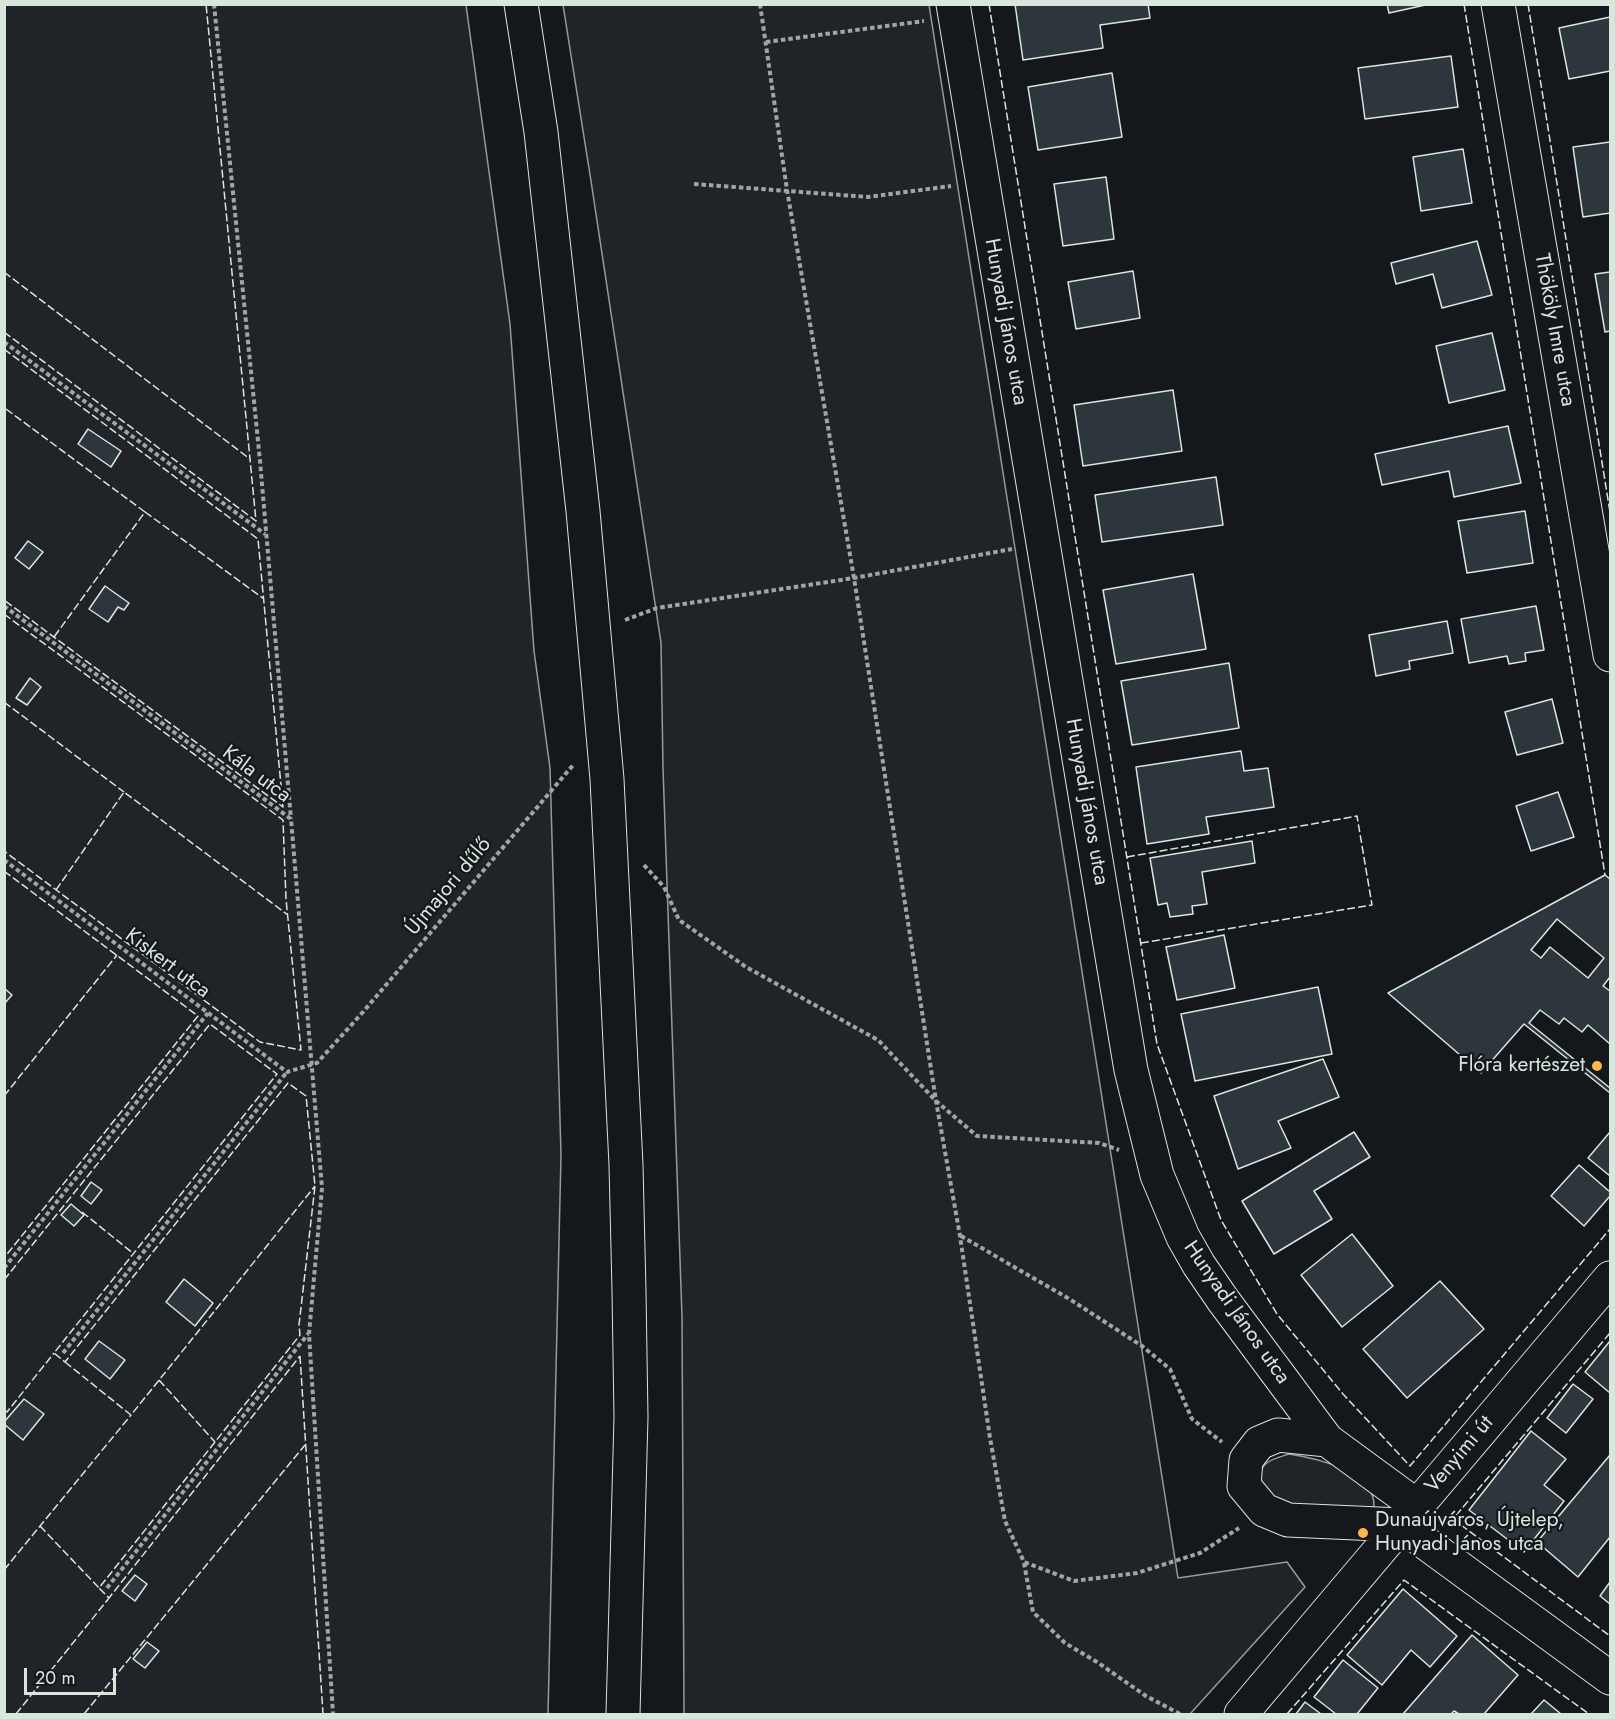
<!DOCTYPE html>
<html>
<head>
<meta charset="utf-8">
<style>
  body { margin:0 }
  #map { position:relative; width:1615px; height:1719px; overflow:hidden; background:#14181c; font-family:Jost,sans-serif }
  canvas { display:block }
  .frame { position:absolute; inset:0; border:6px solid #d8e6dc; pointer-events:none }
  .scale { position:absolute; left:24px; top:1668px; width:92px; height:27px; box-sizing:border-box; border:3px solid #d8e6dc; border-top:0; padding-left:8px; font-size:18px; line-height:21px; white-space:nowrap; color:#d8e6dc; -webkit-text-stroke:4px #14181c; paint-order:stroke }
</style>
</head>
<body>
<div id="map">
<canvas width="1615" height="1719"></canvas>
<div class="frame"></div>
<div class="scale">20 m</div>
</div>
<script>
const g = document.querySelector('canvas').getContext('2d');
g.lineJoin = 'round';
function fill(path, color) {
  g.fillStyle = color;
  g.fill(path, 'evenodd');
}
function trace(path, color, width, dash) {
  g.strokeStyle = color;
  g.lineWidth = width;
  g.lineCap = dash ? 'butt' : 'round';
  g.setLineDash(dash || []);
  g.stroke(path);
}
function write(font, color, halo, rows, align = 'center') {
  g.font = font + ' Jost,sans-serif';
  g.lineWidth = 4.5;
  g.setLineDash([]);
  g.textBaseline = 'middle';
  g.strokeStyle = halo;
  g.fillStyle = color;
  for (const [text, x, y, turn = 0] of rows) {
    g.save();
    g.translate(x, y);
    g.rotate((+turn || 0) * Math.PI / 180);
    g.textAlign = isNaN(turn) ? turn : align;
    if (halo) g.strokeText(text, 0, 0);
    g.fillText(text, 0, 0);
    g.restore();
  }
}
const green = new Path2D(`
  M 5,5 L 466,5 L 510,324 L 534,651 L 550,768 L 561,1155 L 548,1714 L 5,1714 Z
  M 563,5 L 929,5 L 1178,1578 L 1287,1562 L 1305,1587 L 1190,1714 L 684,1714 L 682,1317 L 663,768 L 661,643 L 591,181 Z
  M 1289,1454 C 1315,1458 1376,1471 1374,1507 L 1340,1508 L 1273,1502 L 1258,1482 C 1261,1461 1270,1460 1289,1454 Z`);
const building = new Path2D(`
  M 1015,4 L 1148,4 L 1150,18 L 1100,25 L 1103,48 L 1023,60 Z
  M 1387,4 L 1430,4 L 1389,13 Z
  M 1610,17 L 1610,71 L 1569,79 L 1559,28 Z
  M 1451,56 L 1458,107 L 1365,119 L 1358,68 Z
  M 1112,73 L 1122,137 L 1038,150 L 1028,87 Z
  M 1610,142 L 1610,213 L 1583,217 L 1573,147 Z
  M 1463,149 L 1472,203 L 1421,211 L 1413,157 Z
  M 1106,177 L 1114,239 L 1063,246 L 1054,184 Z
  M 1477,241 L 1492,295 L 1442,308 L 1433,274 L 1396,284 L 1391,263 Z
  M 1133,271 L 1140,318 L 1076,329 L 1068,282 Z
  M 1610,272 L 1610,331 L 1605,332 L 1595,274 Z
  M 1492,333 L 1505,390 L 1449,403 L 1436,346 Z
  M 1173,390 L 1182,451 L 1083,466 L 1074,405 Z
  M 1508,426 L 1521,483 L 1454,497 L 1449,471 L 1382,485 L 1375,454 Z
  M 88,429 L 121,451 L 111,467 L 78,444 Z
  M 1216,477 L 1223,525 L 1102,542 L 1095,495 Z
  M 1525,511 L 1533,563 L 1467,573 L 1458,521 Z
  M 28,541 L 43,552 L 29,569 L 15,558 Z
  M 1193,574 L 1206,649 L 1116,664 L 1103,590 Z
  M 105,586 L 129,603 L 124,610 L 118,607 L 108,622 L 89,609 Z
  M 1536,606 L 1544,650 L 1525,653 L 1526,661 L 1509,664 L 1507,656 L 1469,663 L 1461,619 Z
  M 1447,621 L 1453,653 L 1409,661 L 1410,669 L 1376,676 L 1369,635 Z
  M 1229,663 L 1239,728 L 1132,745 L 1121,681 Z
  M 30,678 L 41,687 L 27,705 L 16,698 Z
  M 1552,699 L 1563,743 L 1517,755 L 1505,712 Z
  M 1241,751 L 1244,771 L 1268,768 L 1274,807 L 1206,817 L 1209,834 L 1147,844 L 1136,767 Z
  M 1558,792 L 1574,837 L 1531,851 L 1516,806 Z
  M 1252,841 L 1255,863 L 1202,872 L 1207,904 L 1192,906 L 1193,914 L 1170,917 L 1167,903 L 1158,905 L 1150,858 Z
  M 1605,875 L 1610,879 L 1610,977 L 1603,986 L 1610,991 L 1610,1093 L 1524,1024 L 1481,1073 L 1388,993 Z
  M 1557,919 L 1604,958 L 1588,978 L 1550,947 L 1541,958 L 1531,950 Z
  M 1224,935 L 1235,988 L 1177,1000 L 1166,947 Z
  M 1318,987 L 1332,1054 L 1195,1081 L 1181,1014 Z
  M 4,988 L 12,995 L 4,1004 Z
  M 1540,1010 L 1559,1024 L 1564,1018 L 1582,1032 L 1588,1025 L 1610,1044 L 1610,1088 L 1529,1023 Z
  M 1323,1059 L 1339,1097 L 1278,1121 L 1291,1148 L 1238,1169 L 1214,1096 Z
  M 1354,1132 L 1370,1157 L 1314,1191 L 1332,1219 L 1274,1254 L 1242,1201 Z
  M 1610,1132 L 1610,1176 L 1588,1158 Z
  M 1579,1165 L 1610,1192 L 1610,1196 L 1584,1226 L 1551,1196 Z
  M 91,1182 L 102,1190 L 91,1204 L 81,1196 Z
  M 71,1204 L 84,1215 L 74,1226 L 61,1215 Z
  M 1352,1234 L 1393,1286 L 1342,1327 L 1301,1275 Z
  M 184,1279 L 213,1303 L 195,1326 L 166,1302 Z
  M 1440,1281 L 1484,1329 L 1407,1398 L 1363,1349 Z
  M 99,1341 L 125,1360 L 110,1379 L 85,1359 Z
  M 1610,1341 L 1610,1393 L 1585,1372 Z
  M 1573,1384 L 1593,1399 L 1566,1433 L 1547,1418 Z
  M 24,1399 L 44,1414 L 23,1440 L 4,1424 L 4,1422 Z
  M 1531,1431 L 1566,1459 L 1544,1485 L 1564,1501 L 1524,1552 L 1469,1510 Z
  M 1610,1455 L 1610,1537 L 1578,1577 L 1537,1542 Z
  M 135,1575 L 147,1584 L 135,1601 L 122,1591 Z
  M 1610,1582 L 1610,1604 L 1600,1596 Z
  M 1403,1589 L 1457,1636 L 1430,1667 L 1411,1650 L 1382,1685 L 1347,1655 Z
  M 1472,1635 L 1518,1675 L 1484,1714 L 1459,1714 L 1454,1711 L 1451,1714 L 1403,1714 Z
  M 147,1642 L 159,1651 L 145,1668 L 133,1659 Z
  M 1343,1660 L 1378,1688 L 1357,1714 L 1336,1714 L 1314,1697 Z
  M 1544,1700 L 1561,1714 L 1531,1714 Z
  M 1305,1702 L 1321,1714 L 1296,1714 Z`);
const path = new Path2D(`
  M 214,4 L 260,461 L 291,819
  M 760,4 L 787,190 L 854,578 L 936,1101 L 960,1236 L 990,1438 L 1005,1521 L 1024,1562 L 1074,1581 L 1137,1573 L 1200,1553 L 1239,1528
  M 766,42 L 924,21
  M 694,184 L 868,197 L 951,186
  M 4,342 L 265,534
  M 4,606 L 291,819 L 322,1188 L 309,1334 L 333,1714
  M 625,620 L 657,608 L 854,578 L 1012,549
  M 4,860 L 287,1072 L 317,1063 L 363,1012 L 574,764
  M 644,865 L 664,887 L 679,920 L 746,967 L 878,1040 L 936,1101 L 977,1136 L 1099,1143 L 1119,1150
  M 961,1236 L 1071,1300 L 1142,1346 L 1170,1369 L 1192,1419 L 1222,1442
  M 4,1268 L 208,1013
  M 63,1353 L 287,1072
  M 1024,1563 L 1033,1612 L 1065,1643 L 1097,1662 L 1146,1696 L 1180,1714
  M 107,1588 L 308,1334`);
const minor = new Path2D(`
  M 953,4 L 1131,1070 L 1157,1175 L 1183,1237 L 1199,1265 L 1223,1300 L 1327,1440 L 1417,1506
  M 1498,4 L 1610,655
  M 1327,1440 L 1278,1435 L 1259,1443 L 1246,1460 L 1244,1486 L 1264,1510 L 1288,1520 L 1401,1525
  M 1401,1525 L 1610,1678
  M 1241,1714 L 1610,1278`);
const major = new Path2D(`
  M 521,4 L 541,132 L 583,511 L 607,779 L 626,1165 L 629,1291 L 631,1417 L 623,1714`);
const fence = new Path2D(`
  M 989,4 L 1157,1044 L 1221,1220 L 1277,1314 L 1343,1394 L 1410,1466 L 1610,1229
  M 1464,4 L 1605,875
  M 1528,4 L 1610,512
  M 4,272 L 250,459
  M 4,332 L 256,521 L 206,4
  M 4,349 L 258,539 L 283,807 L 4,600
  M 6,409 L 145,512 L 54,637
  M 145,512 L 264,599
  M 4,614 L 283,820 L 286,899 L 301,1050 L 260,1042 L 4,851
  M 4,702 L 124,792
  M 1127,857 L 1357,816 L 1372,905 L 1141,943
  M 4,871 L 198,1016 L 4,1258
  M 56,890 L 124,792 L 288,915
  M 4,1096 L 117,955
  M 82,1212 L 134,1254
  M 4,1280 L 210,1024 L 277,1074 L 54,1353 L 65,1362 L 288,1083 L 306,1096 L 315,1186 L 299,1325 L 300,1335 L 99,1588 L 109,1598 L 300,1356
  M 1610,1333 L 1453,1519 L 1610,1636
  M 300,1356 L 323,1714
  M 65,1362 L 131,1415 L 315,1186
  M 159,1380 L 215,1442
  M 4,1410 L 7,1412 L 54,1353
  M 40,1526 L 99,1588
  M 4,1570 L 131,1415
  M 16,1714 L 109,1598
  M 84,1714 L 305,1445
  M 1287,1714 L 1404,1580 L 1589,1714`);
const markers = [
  [1597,1066,6,"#ffb74d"],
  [1363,1533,6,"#ffb74d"]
];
const streetNames = [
  ["Hunyadi János utca",1005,322,80],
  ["Thököly Imre utca",1554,330,80],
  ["Kála utca",256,775,37],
  ["Hunyadi János utca",1086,802,80],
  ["Újmajori dűlő",449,887,-50],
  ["Kiskert utca",167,964,37],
  ["Hunyadi János utca",1236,1313,55],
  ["Venyimi út",1460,1455,-50]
];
const poiNames = [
  ["Flóra kertészet",1585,1066],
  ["Dunaújváros, Újtelep,",1375,1521,"left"],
  ["Hunyadi János utca",1375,1545,"left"]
];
fill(green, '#202428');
trace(green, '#939e99', 1.5);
fill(building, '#2c363c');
trace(building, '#d8e6dc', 1.5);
trace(minor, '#d8e6dc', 35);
trace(major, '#d8e6dc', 35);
trace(path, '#9da8a2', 4, [4.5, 3]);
trace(minor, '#14181c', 33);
trace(major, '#14181c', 33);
trace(fence, '#d8e6dc', 1.5, [8, 3]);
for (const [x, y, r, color] of markers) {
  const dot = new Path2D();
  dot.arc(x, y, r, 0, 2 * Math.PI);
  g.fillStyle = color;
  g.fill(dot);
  trace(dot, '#14181c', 2);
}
write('21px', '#d8e6dc', '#14181c', streetNames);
write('21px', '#d8e6dc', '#14181c', poiNames, 'right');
</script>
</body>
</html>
